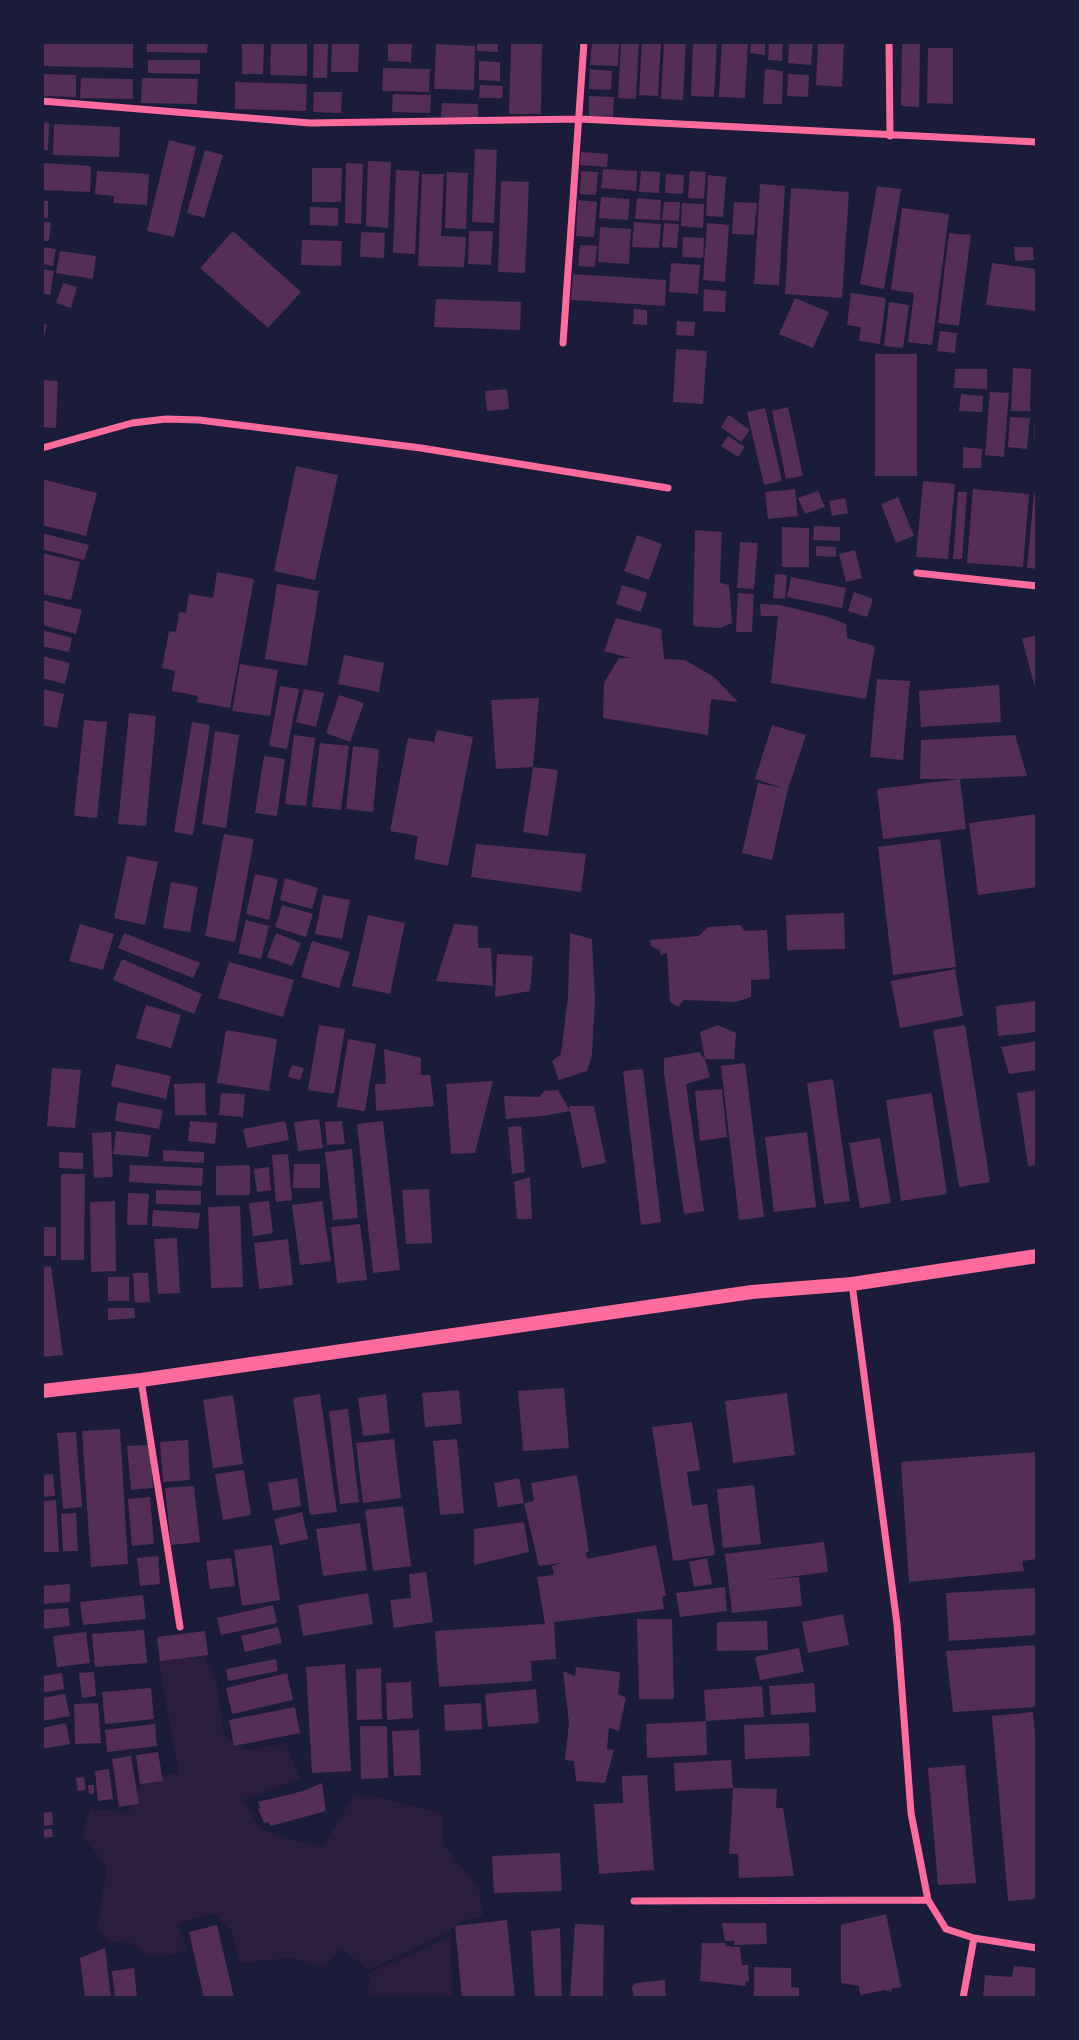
<!DOCTYPE html>
<html>
<head>
<meta charset="utf-8">
<style>
  body { margin:0 }
  #map { position:relative; width:1079px; height:2040px; overflow:hidden; background:#1b1b3a; font-family:"Fira Sans Condensed",sans-serif }
  canvas { display:block }
  .frame { position:absolute; inset:0; border:44px solid #1b1b3a; pointer-events:none }
</style>
</head>
<body>
<div id="map">
<canvas width="1079" height="2040"></canvas>
<div class="frame"></div>
</div>
<script>
const g = document.querySelector('canvas').getContext('2d');
g.lineJoin = 'round';
function fill(path, color) {
  g.fillStyle = color;
  g.fill(path, 'evenodd');
}
function trace(path, color, width, dash) {
  g.strokeStyle = color;
  g.lineWidth = width;
  g.lineCap = dash ? 'butt' : 'round';
  g.setLineDash(dash || []);
  g.stroke(path);
}
const green = new Path2D(`
  M 201,1649 L 216,1677 L 224,1735 L 247,1750 L 286,1743 L 300,1779 L 243,1800 L 261,1829 L 293,1840 L 323,1846 L 355,1794 L 390,1800 L 443,1814 L 443,1844 L 479,1888 L 483,1916 L 456,1923 L 450,1932 L 368,1970 L 341,1949 L 325,1968 L 292,1958 L 239,1963 L 232,1932 L 213,1913 L 178,1924 L 187,1950 C 160,1957 150,1960 128,1941 L 108,1942 L 97,1929 L 107,1867 L 82,1836 L 90,1809 L 128,1812 L 141,1784 L 178,1772 L 158,1657 Z
  M 451,1936 L 452,1998 L 368,1998 L 369,1973 Z`);
const building = new Path2D(`
  M 42,42 L 133,42 L 133,68 L 42,66 Z
  M 147,42 L 208,42 L 207,53 L 147,52 Z
  M 242,42 L 264,42 L 263,74 L 242,74 Z
  M 271,42 L 307,42 L 307,76 L 270,75 Z
  M 314,42 L 328,42 L 327,78 L 313,78 Z
  M 332,42 L 359,42 L 358,72 L 331,72 Z
  M 388,42 L 412,42 L 411,62 L 388,61 Z
  M 477,42 L 498,42 L 498,52 L 477,51 Z
  M 511,42 L 542,42 L 541,114 L 509,114 Z
  M 592,42 L 619,42 L 618,66 L 590,65 Z
  M 621,42 L 639,42 L 636,99 L 618,98 Z
  M 642,42 L 661,42 L 658,96 L 639,95 Z
  M 664,42 L 686,42 L 683,100 L 661,99 Z
  M 693,42 L 717,42 L 714,97 L 691,96 Z
  M 722,42 L 748,42 L 745,98 L 719,97 Z
  M 751,42 L 765,42 L 765,55 L 750,53 Z
  M 769,42 L 783,42 L 782,61 L 768,60 Z
  M 789,42 L 813,42 L 811,65 L 788,63 Z
  M 818,42 L 844,42 L 842,87 L 816,85 Z
  M 902,42 L 920,42 L 919,107 L 901,106 Z
  M 436,44 L 475,46 L 474,90 L 434,89 Z
  M 928,48 L 953,48 L 953,104 L 927,103 Z
  M 148,60 L 200,60 L 200,74 L 148,73 Z
  M 479,61 L 500,62 L 500,81 L 479,80 Z
  M 383,68 L 430,69 L 429,92 L 382,91 Z
  M 590,69 L 612,71 L 611,90 L 589,89 Z
  M 765,69 L 783,71 L 782,104 L 763,104 Z
  M 42,74 L 76,75 L 76,97 L 42,96 Z
  M 788,74 L 809,75 L 808,97 L 787,96 Z
  M 81,78 L 133,79 L 133,99 L 80,98 Z
  M 142,78 L 198,79 L 197,104 L 141,103 Z
  M 235,82 L 307,84 L 306,111 L 235,109 Z
  M 480,85 L 503,86 L 502,98 L 479,98 Z
  M 314,92 L 342,92 L 341,113 L 313,112 Z
  M 393,94 L 431,95 L 430,113 L 392,112 Z
  M 589,96 L 614,97 L 613,117 L 589,116 Z
  M 442,103 L 478,104 L 478,118 L 441,117 Z
  M 42,122 L 49,123 L 48,150 L 42,150 Z
  M 54,124 L 120,127 L 119,157 L 53,155 Z
  M 169,140 L 196,147 L 174,237 L 147,231 Z
  M 475,149 L 497,150 L 494,223 L 472,222 Z
  M 205,150 L 223,155 L 204,218 L 187,213 Z
  M 581,152 L 608,154 L 607,167 L 580,165 Z
  M 368,161 L 391,162 L 388,228 L 366,226 Z
  M 42,163 L 91,166 L 90,192 L 42,190 Z
  M 346,163 L 363,164 L 361,224 L 345,223 Z
  M 312,168 L 342,168 L 341,202 L 312,202 Z
  M 603,169 L 637,171 L 636,191 L 601,188 Z
  M 396,170 L 419,171 L 415,254 L 393,253 Z
  M 97,171 L 149,174 L 147,205 L 114,203 L 114,196 L 95,194 Z
  M 581,171 L 598,172 L 596,195 L 580,194 Z
  M 641,171 L 660,172 L 659,193 L 639,192 Z
  M 690,171 L 706,172 L 704,199 L 688,198 Z
  M 447,172 L 468,173 L 466,229 L 445,228 Z
  M 422,174 L 444,174 L 441,236 L 466,237 L 464,267 L 418,266 Z
  M 666,174 L 684,175 L 683,194 L 665,193 Z
  M 708,175 L 726,177 L 723,217 L 706,216 Z
  M 501,181 L 529,182 L 525,273 L 498,272 Z
  M 760,184 L 785,186 L 779,285 L 754,284 Z
  M 877,186 L 901,189 L 884,289 L 860,284 Z
  M 791,188 L 849,192 L 842,298 L 785,294 Z
  M 601,197 L 630,199 L 628,220 L 599,218 Z
  M 637,198 L 661,200 L 660,220 L 635,219 Z
  M 578,200 L 597,202 L 594,237 L 576,236 Z
  M 42,201 L 48,201 L 48,218 L 42,218 Z
  M 664,202 L 680,202 L 679,221 L 662,220 Z
  M 734,202 L 757,203 L 754,235 L 732,234 Z
  M 682,203 L 704,204 L 703,228 L 681,226 Z
  M 310,207 L 338,208 L 338,226 L 310,225 Z
  M 902,208 L 949,214 L 932,345 L 908,342 L 914,293 L 891,290 Z
  M 42,222 L 51,222 L 49,241 L 42,241 Z
  M 634,222 L 661,224 L 659,248 L 632,247 Z
  M 664,223 L 679,224 L 677,248 L 662,247 Z
  M 707,223 L 729,225 L 725,282 L 703,280 Z
  M 600,227 L 631,229 L 629,264 L 598,262 Z
  M 233,231 L 301,292 L 268,328 L 200,268 Z
  M 469,231 L 493,231 L 491,265 L 468,264 Z
  M 361,232 L 385,233 L 384,258 L 360,257 Z
  M 949,233 L 971,235 L 959,326 L 938,323 Z
  M 683,237 L 704,238 L 703,258 L 682,257 Z
  M 302,240 L 342,241 L 341,266 L 301,265 Z
  M 580,245 L 597,246 L 595,267 L 578,266 Z
  M 42,247 L 56,249 L 53,266 L 42,264 Z
  M 1014,247 L 1033,247 L 1034,260 L 1015,261 Z
  M 60,251 L 96,256 L 93,279 L 56,273 Z
  M 671,263 L 700,265 L 698,294 L 669,292 Z
  M 992,263 L 1037,269 L 1036,311 L 986,305 Z
  M 42,269 L 54,271 L 50,295 L 42,293 Z
  M 573,274 L 666,280 L 665,306 L 571,300 Z
  M 63,283 L 77,287 L 71,308 L 56,303 Z
  M 704,289 L 726,291 L 725,312 L 703,311 Z
  M 851,293 L 886,298 L 880,344 L 859,341 L 861,327 L 847,325 Z
  M 795,298 L 829,312 L 813,348 L 779,334 Z
  M 436,299 L 521,302 L 520,330 L 434,327 Z
  M 889,302 L 909,305 L 903,348 L 884,346 Z
  M 634,309 L 647,310 L 647,325 L 633,324 Z
  M 677,321 L 695,322 L 694,336 L 676,335 Z
  M 42,324 L 47,325 L 43,342 L 42,341 Z
  M 940,331 L 957,333 L 955,353 L 937,351 Z
  M 676,349 L 707,351 L 703,404 L 673,402 Z
  M 875,354 L 917,354 L 917,476 L 875,476 Z
  M 1013,368 L 1031,369 L 1030,411 L 1011,411 Z
  M 955,369 L 987,369 L 987,389 L 954,388 Z
  M 42,380 L 58,381 L 56,428 L 42,427 Z
  M 507,389 L 509,409 L 487,411 L 485,391 Z
  M 990,392 L 1009,393 L 1004,457 L 985,455 Z
  M 961,394 L 983,396 L 982,412 L 959,411 Z
  M 788,407 L 803,476 L 786,479 L 772,411 Z
  M 765,408 L 782,481 L 764,485 L 747,412 Z
  M 729,415 L 750,430 L 741,442 L 721,427 Z
  M 1035,415 L 1037,415 L 1037,438 L 1034,438 Z
  M 1010,417 L 1030,418 L 1027,449 L 1008,447 Z
  M 728,436 L 745,447 L 738,457 L 721,446 Z
  M 963,447 L 982,449 L 981,468 L 963,468 Z
  M 296,466 L 338,475 L 315,580 L 274,571 Z
  M 42,479 L 97,493 L 86,536 L 42,525 Z
  M 923,481 L 955,484 L 948,559 L 916,557 Z
  M 795,489 L 798,516 L 768,519 L 765,492 Z
  M 973,489 L 1029,494 L 1023,567 L 967,563 Z
  M 818,491 L 825,507 L 805,514 L 798,498 Z
  M 958,492 L 967,492 L 962,559 L 953,559 Z
  M 1034,494 L 1037,494 L 1037,569 L 1027,568 Z
  M 898,497 L 914,536 L 896,543 L 881,504 Z
  M 845,498 L 848,513 L 832,516 L 829,501 Z
  M 814,526 L 840,527 L 840,541 L 813,540 Z
  M 782,527 L 809,528 L 809,567 L 782,567 Z
  M 695,530 L 722,532 L 720,583 L 729,585 L 732,623 L 720,628 L 693,626 Z
  M 42,533 L 89,545 L 84,560 L 42,549 Z
  M 637,535 L 662,544 L 649,580 L 624,571 Z
  M 740,542 L 758,543 L 754,589 L 737,588 Z
  M 816,546 L 836,547 L 836,557 L 816,556 Z
  M 855,550 L 862,578 L 846,582 L 839,554 Z
  M 42,553 L 80,562 L 71,600 L 42,594 Z
  M 217,572 L 254,579 L 230,708 L 197,702 L 198,696 L 172,691 L 175,671 L 162,668 L 169,631 L 176,632 L 179,612 L 186,613 L 189,594 L 213,598 Z
  M 775,574 L 787,575 L 785,599 L 773,598 Z
  M 791,577 L 846,588 L 842,608 L 787,597 Z
  M 277,584 L 319,591 L 307,666 L 265,659 Z
  M 622,585 L 647,593 L 641,612 L 616,604 Z
  M 854,592 L 873,599 L 867,617 L 848,611 Z
  M 738,593 L 754,594 L 752,632 L 736,632 Z
  M 42,600 L 82,610 L 76,634 L 42,625 Z
  M 760,604 L 780,605 L 825,616 L 846,624 L 847,638 L 875,646 L 866,699 L 771,683 L 778,616 L 761,616 Z
  M 616,618 L 661,629 L 664,659 L 685,660 L 714,677 L 738,702 L 711,699 L 708,735 L 603,718 L 604,683 L 619,658 L 630,658 L 604,651 Z
  M 42,630 L 72,638 L 69,652 L 42,646 Z
  M 1037,635 L 1037,691 L 1036,691 L 1022,639 Z
  M 344,655 L 384,663 L 379,692 L 338,684 Z
  M 42,656 L 70,663 L 65,684 L 42,678 Z
  M 240,664 L 278,670 L 270,716 L 232,711 Z
  M 877,679 L 910,681 L 903,760 L 870,757 Z
  M 999,685 L 1001,722 L 921,727 L 919,691 Z
  M 280,686 L 299,689 L 287,749 L 269,746 Z
  M 42,689 L 64,694 L 57,728 L 42,725 Z
  M 304,689 L 324,693 L 316,727 L 296,722 Z
  M 339,695 L 364,703 L 350,742 L 326,733 Z
  M 539,698 L 533,767 L 496,769 L 491,700 Z
  M 129,713 L 156,716 L 146,826 L 118,824 Z
  M 84,720 L 107,722 L 97,818 L 74,816 Z
  M 192,722 L 210,725 L 193,835 L 174,832 Z
  M 772,725 L 806,735 L 788,789 L 772,860 L 742,853 L 758,783 L 783,788 L 755,779 Z
  M 437,730 L 473,737 L 448,866 L 414,859 L 418,836 L 390,831 L 408,738 L 434,742 Z
  M 215,731 L 239,735 L 226,828 L 202,824 Z
  M 294,735 L 315,738 L 306,806 L 285,804 Z
  M 1015,735 L 1027,776 L 960,779 L 966,829 L 883,839 L 877,789 L 960,779 L 920,779 L 921,740 Z
  M 320,743 L 349,746 L 341,810 L 312,807 Z
  M 353,746 L 379,749 L 373,812 L 346,809 Z
  M 264,756 L 285,759 L 277,816 L 255,813 Z
  M 533,767 L 558,770 L 548,836 L 523,832 Z
  M 1037,814 L 1037,887 L 978,895 L 969,823 Z
  M 224,834 L 254,839 L 235,942 L 205,936 Z
  M 940,839 L 956,967 L 893,975 L 878,847 Z
  M 476,844 L 586,854 L 581,892 L 471,877 Z
  M 127,856 L 158,862 L 145,925 L 114,918 Z
  M 255,874 L 278,879 L 269,920 L 246,914 Z
  M 285,878 L 318,888 L 312,909 L 280,900 Z
  M 171,882 L 198,887 L 190,932 L 163,928 Z
  M 323,895 L 350,900 L 342,939 L 315,934 Z
  M 282,905 L 313,914 L 306,937 L 275,927 Z
  M 844,913 L 845,949 L 787,950 L 786,915 Z
  M 368,915 L 405,923 L 390,994 L 352,986 Z
  M 246,920 L 269,926 L 261,959 L 238,953 Z
  M 80,924 L 114,934 L 103,970 L 69,961 Z
  M 454,924 L 478,926 L 478,948 L 491,948 L 493,986 L 436,981 Z
  M 740,925 L 745,931 L 767,930 L 770,979 L 751,980 L 751,997 L 736,1002 L 684,1000 L 678,1007 L 670,1002 L 667,953 L 661,955 L 660,950 L 651,946 L 650,940 L 699,936 L 708,927 Z
  M 124,933 L 200,963 L 193,978 L 118,948 Z
  M 276,933 L 301,943 L 292,966 L 267,957 Z
  M 570,933 L 592,939 L 595,999 L 592,1055 L 587,1071 L 559,1080 L 552,1061 L 561,1054 L 568,997 Z
  M 312,941 L 350,952 L 339,988 L 301,977 Z
  M 497,954 L 533,956 L 530,991 L 495,997 Z
  M 122,959 L 202,994 L 194,1014 L 113,980 Z
  M 229,962 L 294,980 L 283,1017 L 218,998 Z
  M 955,969 L 963,1016 L 900,1028 L 891,981 Z
  M 1037,1001 L 1037,1032 L 998,1036 L 996,1006 Z
  M 146,1005 L 181,1015 L 171,1048 L 136,1038 Z
  M 319,1025 L 345,1029 L 334,1094 L 308,1090 Z
  M 718,1025 L 736,1033 L 734,1059 L 705,1059 L 710,1077 L 686,1084 L 704,1211 L 684,1214 L 664,1073 L 664,1058 L 699,1052 L 705,1059 L 700,1032 Z
  M 965,1025 L 990,1182 L 959,1187 L 933,1030 Z
  M 226,1030 L 277,1039 L 269,1091 L 217,1083 Z
  M 348,1039 L 376,1044 L 365,1111 L 337,1107 Z
  M 1037,1041 L 1037,1070 L 1009,1074 L 1001,1047 Z
  M 384,1049 L 421,1058 L 421,1075 L 430,1075 L 434,1106 L 376,1111 L 375,1084 L 386,1084 Z
  M 745,1063 L 764,1217 L 739,1220 L 721,1066 Z
  M 116,1064 L 171,1076 L 166,1099 L 111,1086 Z
  M 292,1065 L 304,1068 L 300,1080 L 288,1077 Z
  M 52,1068 L 81,1070 L 75,1128 L 47,1126 Z
  M 643,1069 L 661,1222 L 641,1225 L 623,1071 Z
  M 833,1079 L 850,1201 L 824,1204 L 807,1083 Z
  M 493,1081 L 475,1153 L 451,1154 L 446,1084 Z
  M 205,1083 L 206,1115 L 175,1115 L 174,1084 Z
  M 722,1089 L 727,1137 L 700,1141 L 695,1091 Z
  M 558,1090 L 570,1111 L 543,1116 L 506,1119 L 504,1096 L 539,1097 L 544,1091 Z
  M 1037,1090 L 1037,1165 L 1028,1166 L 1017,1093 Z
  M 221,1093 L 245,1094 L 243,1117 L 219,1115 Z
  M 932,1093 L 947,1194 L 901,1201 L 886,1100 Z
  M 118,1102 L 163,1110 L 159,1129 L 115,1121 Z
  M 569,1106 L 594,1106 L 606,1163 L 582,1168 Z
  M 319,1119 L 323,1148 L 298,1151 L 294,1122 Z
  M 190,1121 L 217,1123 L 215,1144 L 188,1141 Z
  M 285,1121 L 289,1140 L 247,1148 L 243,1129 Z
  M 342,1121 L 345,1144 L 327,1145 L 325,1122 Z
  M 383,1121 L 400,1270 L 373,1273 L 357,1124 Z
  M 521,1126 L 525,1172 L 512,1174 L 508,1127 Z
  M 116,1131 L 151,1135 L 148,1157 L 113,1154 Z
  M 111,1132 L 113,1177 L 94,1178 L 92,1133 Z
  M 807,1132 L 816,1207 L 774,1212 L 765,1137 Z
  M 880,1138 L 891,1203 L 860,1208 L 849,1143 Z
  M 352,1149 L 358,1218 L 333,1220 L 325,1152 Z
  M 163,1150 L 204,1152 L 204,1163 L 163,1161 Z
  M 59,1152 L 83,1153 L 83,1169 L 59,1168 Z
  M 288,1154 L 292,1200 L 276,1202 L 272,1155 Z
  M 294,1164 L 320,1164 L 320,1188 L 293,1188 Z
  M 130,1165 L 203,1168 L 202,1186 L 129,1182 Z
  M 250,1165 L 250,1195 L 216,1195 L 216,1166 Z
  M 269,1167 L 271,1190 L 257,1192 L 254,1169 Z
  M 61,1174 L 85,1174 L 84,1260 L 61,1260 Z
  M 530,1177 L 532,1219 L 517,1219 L 514,1182 Z
  M 429,1189 L 432,1243 L 406,1244 L 402,1190 Z
  M 156,1190 L 201,1191 L 201,1205 L 156,1204 Z
  M 128,1193 L 149,1194 L 147,1225 L 127,1225 Z
  M 115,1201 L 116,1271 L 91,1272 L 90,1202 Z
  M 269,1201 L 273,1233 L 253,1236 L 249,1203 Z
  M 322,1201 L 331,1261 L 300,1265 L 292,1205 Z
  M 240,1206 L 243,1287 L 211,1288 L 208,1207 Z
  M 153,1210 L 200,1213 L 198,1229 L 152,1226 Z
  M 360,1224 L 367,1280 L 337,1283 L 331,1227 Z
  M 42,1227 L 56,1227 L 56,1256 L 42,1256 Z
  M 177,1238 L 180,1293 L 158,1294 L 154,1239 Z
  M 288,1239 L 293,1285 L 259,1289 L 254,1243 Z
  M 51,1266 L 63,1355 L 42,1357 L 42,1267 Z
  M 133,1273 L 148,1273 L 150,1302 L 135,1303 Z
  M 108,1277 L 129,1277 L 129,1301 L 108,1301 Z
  M 108,1308 L 134,1308 L 135,1318 L 108,1320 Z
  M 564,1388 L 569,1448 L 523,1451 L 518,1391 Z
  M 459,1390 L 462,1424 L 425,1427 L 422,1393 Z
  M 787,1393 L 795,1455 L 733,1463 L 725,1401 Z
  M 320,1394 L 337,1512 L 310,1515 L 293,1398 Z
  M 386,1394 L 390,1433 L 363,1436 L 358,1398 Z
  M 233,1395 L 243,1464 L 213,1468 L 203,1400 Z
  M 348,1409 L 359,1502 L 340,1504 L 329,1411 Z
  M 692,1422 L 700,1470 L 687,1472 L 692,1506 L 707,1504 L 715,1555 L 673,1561 L 652,1427 Z
  M 120,1429 L 128,1564 L 91,1567 L 82,1431 Z
  M 76,1432 L 82,1507 L 63,1509 L 57,1433 Z
  M 394,1439 L 401,1498 L 363,1503 L 356,1443 Z
  M 457,1439 L 464,1513 L 440,1515 L 433,1441 Z
  M 188,1440 L 190,1480 L 163,1482 L 160,1442 Z
  M 150,1445 L 153,1488 L 131,1490 L 127,1446 Z
  M 1037,1452 L 1037,1559 L 1022,1561 L 1024,1571 L 909,1582 L 901,1462 Z
  M 244,1470 L 251,1515 L 223,1520 L 215,1474 Z
  M 53,1474 L 55,1496 L 42,1497 L 42,1475 Z
  M 577,1475 L 589,1552 L 586,1552 L 587,1559 L 656,1545 L 666,1596 L 662,1597 L 664,1609 L 554,1622 L 556,1659 L 531,1661 L 532,1681 L 439,1687 L 435,1631 L 545,1624 L 537,1577 L 554,1575 L 552,1566 L 560,1563 L 539,1566 L 524,1503 L 534,1501 L 531,1483 Z
  M 297,1478 L 301,1506 L 273,1511 L 268,1483 Z
  M 519,1478 L 524,1503 L 498,1507 L 494,1483 Z
  M 754,1485 L 761,1544 L 723,1548 L 717,1489 Z
  M 194,1486 L 200,1542 L 171,1545 L 165,1488 Z
  M 150,1497 L 154,1544 L 132,1546 L 128,1499 Z
  M 56,1500 L 59,1552 L 42,1552 L 42,1501 Z
  M 403,1506 L 411,1566 L 373,1571 L 365,1510 Z
  M 302,1512 L 308,1539 L 280,1545 L 274,1519 Z
  M 76,1513 L 78,1551 L 63,1551 L 61,1514 Z
  M 524,1522 L 529,1552 L 474,1565 L 474,1529 Z
  M 360,1523 L 367,1570 L 323,1576 L 316,1529 Z
  M 824,1542 L 828,1572 L 764,1580 L 799,1577 L 802,1606 L 732,1613 L 725,1554 Z
  M 272,1545 L 280,1600 L 242,1606 L 234,1550 Z
  M 158,1556 L 160,1584 L 140,1586 L 137,1558 Z
  M 231,1558 L 235,1586 L 210,1589 L 206,1561 Z
  M 707,1558 L 712,1584 L 694,1587 L 689,1562 Z
  M 426,1572 L 433,1622 L 394,1628 L 390,1600 L 411,1598 L 409,1574 Z
  M 70,1584 L 70,1602 L 42,1604 L 42,1586 Z
  M 725,1587 L 727,1611 L 680,1617 L 676,1593 Z
  M 1037,1588 L 1037,1635 L 949,1641 L 946,1593 Z
  M 368,1593 L 373,1624 L 303,1636 L 298,1605 Z
  M 143,1595 L 146,1619 L 83,1625 L 80,1602 Z
  M 273,1605 L 277,1623 L 221,1635 L 217,1618 Z
  M 68,1608 L 70,1626 L 42,1629 L 42,1610 Z
  M 843,1614 L 849,1645 L 808,1653 L 802,1622 Z
  M 637,1619 L 672,1619 L 674,1699 L 639,1699 Z
  M 767,1621 L 768,1650 L 717,1651 L 717,1622 Z
  M 278,1627 L 282,1643 L 245,1652 L 241,1636 Z
  M 144,1630 L 147,1663 L 95,1667 L 92,1634 Z
  M 205,1631 L 208,1655 L 160,1661 L 157,1637 Z
  M 86,1632 L 90,1663 L 57,1667 L 53,1636 Z
  M 1037,1645 L 1037,1707 L 953,1712 L 946,1651 Z
  M 799,1648 L 804,1672 L 760,1680 L 755,1657 Z
  M 276,1659 L 278,1671 L 228,1681 L 226,1669 Z
  M 345,1664 L 351,1771 L 312,1773 L 306,1667 Z
  M 576,1667 L 620,1672 L 618,1694 L 626,1698 L 619,1731 L 609,1728 L 607,1749 L 614,1750 L 605,1783 L 576,1781 L 574,1761 L 565,1760 L 569,1723 L 563,1671 L 575,1676 Z
  M 381,1668 L 382,1719 L 357,1720 L 356,1669 Z
  M 94,1672 L 96,1696 L 82,1698 L 79,1673 Z
  M 62,1673 L 64,1689 L 42,1693 L 42,1676 Z
  M 287,1673 L 293,1700 L 232,1714 L 226,1688 Z
  M 411,1682 L 413,1718 L 387,1720 L 386,1683 Z
  M 814,1683 L 816,1712 L 771,1715 L 769,1686 Z
  M 762,1686 L 764,1717 L 706,1721 L 707,1755 L 647,1758 L 646,1724 L 706,1721 L 704,1690 Z
  M 151,1688 L 154,1719 L 105,1724 L 102,1692 Z
  M 536,1689 L 539,1723 L 488,1727 L 485,1694 Z
  M 65,1694 L 70,1716 L 42,1721 L 42,1698 Z
  M 98,1703 L 101,1743 L 75,1744 L 74,1704 Z
  M 481,1703 L 482,1729 L 445,1731 L 444,1705 Z
  M 295,1707 L 300,1733 L 234,1746 L 229,1720 Z
  M 1033,1712 L 1037,1757 L 1037,1899 L 1008,1901 L 992,1716 Z
  M 66,1723 L 70,1744 L 42,1749 L 42,1728 Z
  M 809,1723 L 810,1756 L 745,1759 L 744,1725 Z
  M 155,1724 L 157,1746 L 107,1752 L 105,1730 Z
  M 360,1726 L 387,1726 L 388,1778 L 361,1779 Z
  M 419,1730 L 421,1775 L 394,1776 L 392,1731 Z
  M 158,1752 L 163,1781 L 140,1784 L 136,1755 Z
  M 131,1756 L 139,1804 L 119,1807 L 112,1759 Z
  M 731,1760 L 733,1788 L 675,1791 L 674,1763 Z
  M 965,1765 L 976,1883 L 938,1885 L 928,1768 Z
  M 109,1769 L 113,1799 L 98,1801 L 95,1771 Z
  M 647,1775 L 654,1870 L 599,1874 L 594,1804 L 623,1803 L 622,1776 Z
  M 84,1777 L 86,1790 L 78,1791 L 76,1778 Z
  M 322,1783 L 326,1811 L 271,1826 L 268,1822 L 264,1823 L 258,1809 L 260,1808 L 258,1802 L 303,1791 Z
  M 88,1785 L 94,1785 L 94,1794 L 89,1794 Z
  M 733,1788 L 777,1789 L 776,1808 L 783,1808 L 794,1876 L 739,1878 L 738,1854 L 729,1854 Z
  M 52,1812 L 53,1825 L 42,1826 L 42,1813 Z
  M 42,1829 L 52,1829 L 53,1837 L 42,1838 Z
  M 560,1853 L 562,1891 L 494,1893 L 492,1856 Z
  M 886,1914 L 901,1987 L 891,1989 L 892,1992 L 885,1990 L 860,1995 L 859,1986 L 841,1983 L 841,1925 Z
  M 507,1920 L 515,1998 L 462,1998 L 455,1926 Z
  M 722,1923 L 766,1923 L 767,1944 L 734,1945 L 734,1941 L 725,1941 Z
  M 575,1924 L 604,1925 L 603,1998 L 570,1998 Z
  M 217,1925 L 234,1998 L 204,1998 L 189,1932 Z
  M 560,1928 L 562,1998 L 535,1998 L 531,1931 Z
  M 702,1943 L 725,1943 L 725,1946 L 740,1947 L 742,1965 L 748,1965 L 749,1981 L 745,1982 L 746,1986 L 700,1981 Z
  M 105,1948 L 111,1998 L 85,1998 L 80,1958 Z
  M 1014,1966 L 1037,1968 L 1037,1998 L 983,1998 L 985,1975 L 1012,1977 Z
  M 754,1967 L 791,1968 L 791,1987 L 799,1988 L 799,1998 L 754,1998 Z
  M 134,1968 L 137,1998 L 115,1998 L 112,1971 Z
  M 665,1980 L 666,1998 L 634,1998 L 632,1987 L 635,1983 Z`);
const minor = new Path2D(`
  M 889,42 L 890,136
  M 42,101 L 310,123 L 580,119 L 1037,142
  M 563,343 L 584,42
  M 42,448 L 132,423 L 166,419 L 199,420 L 421,448 L 668,488
  M 917,573 L 1037,586
  M 852,1284 L 897,1624 L 911,1813 L 928,1900 L 946,1929 L 974,1938 L 963,1998
  M 141,1380 L 180,1627
  M 634,1901 L 928,1900
  M 974,1938 L 1037,1948`);
const secondary = new Path2D(`
  M 42,1391 L 141,1380 L 752,1292 L 852,1284 L 1037,1256`);
fill(green, '#2a1e3b');
fill(building, '#542f53');
trace(minor, '#ff6b9d', 7);
trace(secondary, '#ff6b9d', 14);
</script>
</body>
</html>
